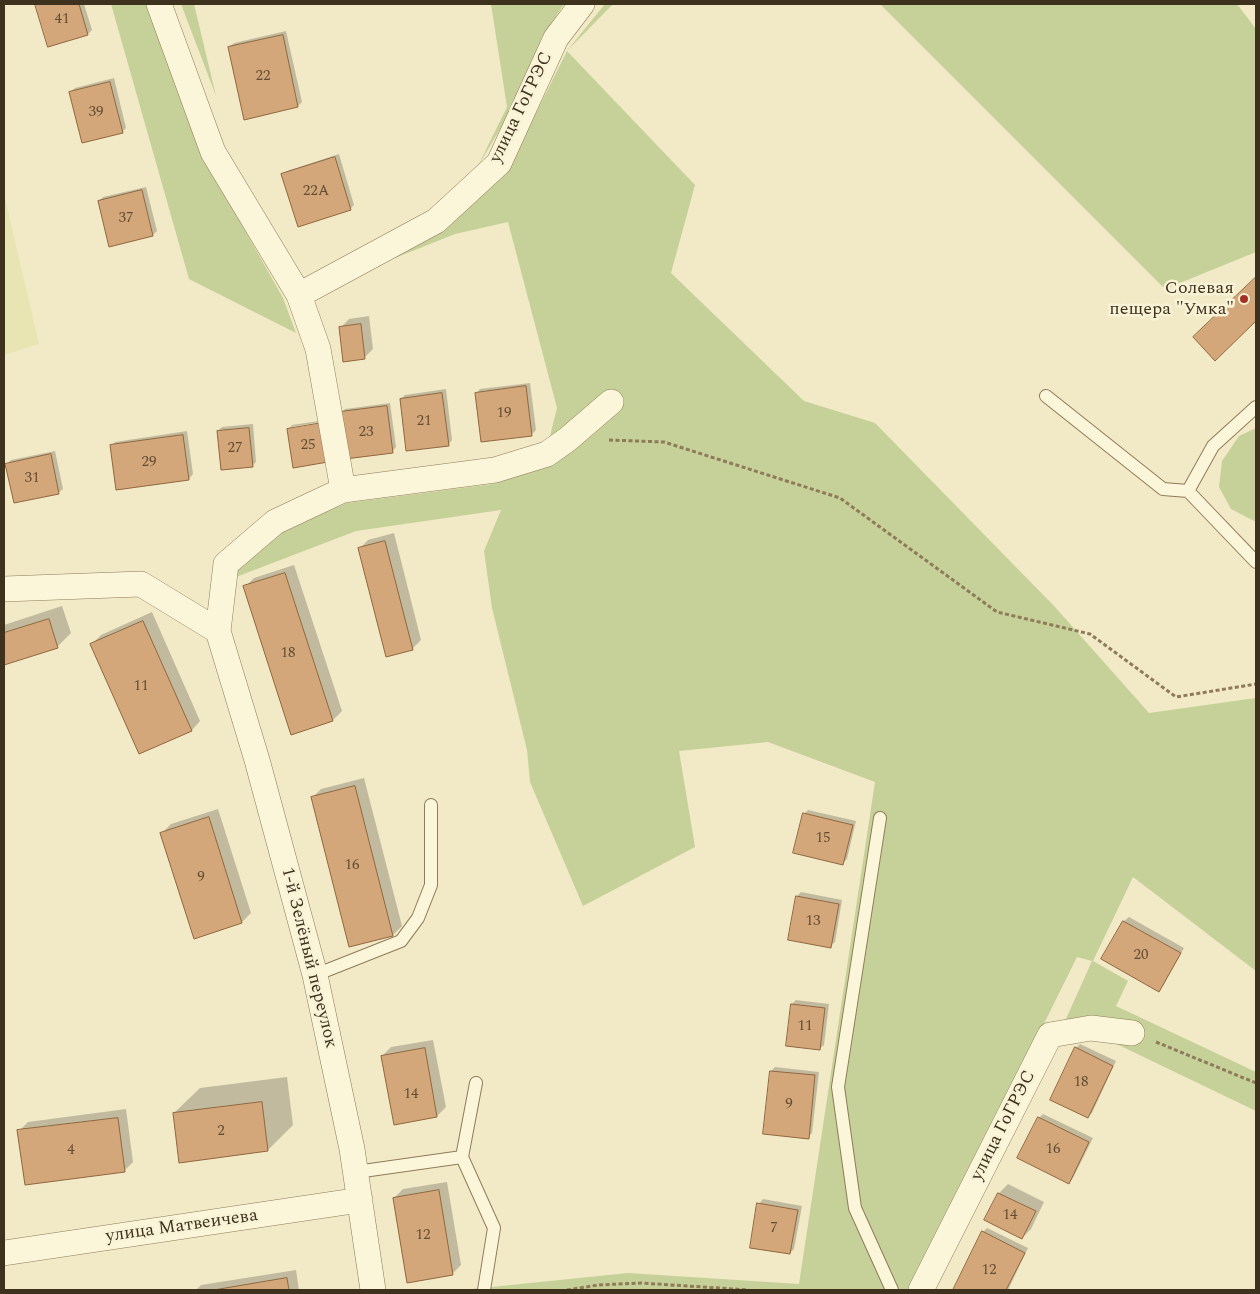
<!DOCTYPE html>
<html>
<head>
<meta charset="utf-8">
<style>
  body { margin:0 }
  #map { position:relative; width:1260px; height:1294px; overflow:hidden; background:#f2e9c6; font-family:Spectral,serif }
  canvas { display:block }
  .frame { position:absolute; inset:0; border:5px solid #3e311e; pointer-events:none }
</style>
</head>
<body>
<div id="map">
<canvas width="1260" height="1294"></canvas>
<div class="frame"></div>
</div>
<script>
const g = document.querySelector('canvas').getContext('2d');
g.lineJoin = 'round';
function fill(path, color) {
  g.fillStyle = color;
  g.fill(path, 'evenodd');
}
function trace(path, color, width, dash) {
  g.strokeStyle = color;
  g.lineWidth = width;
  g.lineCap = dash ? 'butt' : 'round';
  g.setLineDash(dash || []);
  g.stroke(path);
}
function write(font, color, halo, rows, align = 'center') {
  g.font = font + ' Spectral,serif';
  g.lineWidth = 5;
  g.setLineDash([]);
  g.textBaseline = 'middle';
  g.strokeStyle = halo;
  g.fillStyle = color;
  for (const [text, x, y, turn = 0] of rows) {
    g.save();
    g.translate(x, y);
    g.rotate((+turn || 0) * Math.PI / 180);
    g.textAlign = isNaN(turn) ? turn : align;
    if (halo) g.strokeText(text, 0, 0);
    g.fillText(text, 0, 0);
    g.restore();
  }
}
const farmland = new Path2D(`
  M 4,194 L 39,344 L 4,355 Z`);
const green = new Path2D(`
  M 111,4 L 147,4 L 203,156 L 283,298 L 296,333 L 189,279 Z
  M 181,4 L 194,4 L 216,96 Z
  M 491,4 L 564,4 L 542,37 L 512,109 L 478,166 L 507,107 Z
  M 605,4 L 613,4 L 567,51 L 695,185 L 671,273 L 804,401 L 875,423 L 1055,607 L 1149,713 L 1256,698 L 1256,971 L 1133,877 L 1093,961 L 1128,981 L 1116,1006 L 1256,1072 L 1256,1111 L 1102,1037 L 1071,1040 L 1052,1050 L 1092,961 L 1077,957 L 912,1290 L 462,1290 L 628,1273 L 799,1284 L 875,782 L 768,742 L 679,751 L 695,847 L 583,906 L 530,782 L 527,750 L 492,608 L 484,551 L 501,510 L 356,531 L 236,577 L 238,569 L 282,531 L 347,503 L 493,484 L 547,463 L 548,444 L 557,408 L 508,222 L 455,234 L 380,264 L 507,171 L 567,51 Z
  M 880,4 L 1237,4 L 1256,29 L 1256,252 L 1165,289 Z
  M 1256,428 L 1256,522 L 1231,509 L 1219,487 L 1222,461 L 1239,436 Z`);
const shadow = new Path2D(`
  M 36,4 L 84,4 L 92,30 L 88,34 L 49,46 Z
  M 286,31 L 302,102 L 298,106 L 229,47 L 234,43 Z
  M 114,78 L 126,128 L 122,132 L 70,92 L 75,88 Z
  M 339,154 L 354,205 L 350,209 L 283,175 L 287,171 Z
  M 146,187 L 157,231 L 153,235 L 99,201 L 103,197 Z
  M 369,316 L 373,349 L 364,358 L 340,328 L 349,319 Z
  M 530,383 L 536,430 L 532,434 L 476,394 L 480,389 Z
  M 446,389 L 452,440 L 448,445 L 401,399 L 405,395 Z
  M 390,403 L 396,447 L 392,452 L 341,413 L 345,409 Z
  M 326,420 L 326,421 L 291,427 L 291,430 L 288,430 L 292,425 Z
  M 253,424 L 256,462 L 252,466 L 218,431 L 222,427 Z
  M 187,431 L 193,474 L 189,479 L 111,446 L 115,442 Z
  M 55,451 L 63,489 L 58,493 L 7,464 L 11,460 Z
  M 394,533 L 421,640 L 412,649 L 359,549 L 368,540 Z
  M 294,565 L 342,711 L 333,720 L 292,733 L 245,587 L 254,578 Z
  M 62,606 L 71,633 L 57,647 L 4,664 L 4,625 Z
  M 152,612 L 200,721 L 192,730 L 140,752 L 92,644 L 101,635 Z
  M 364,778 L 402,926 L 393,935 L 312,798 L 321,789 Z
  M 218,809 L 251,913 L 242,922 L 162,833 L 171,824 Z
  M 808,810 L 856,821 L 847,859 L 843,863 L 804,814 Z
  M 801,892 L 842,900 L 835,942 L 830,946 L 797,896 Z
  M 1129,917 L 1184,948 L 1163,986 L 1159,990 L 1103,959 L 1124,921 Z
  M 796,1000 L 829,1004 L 824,1045 L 819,1049 L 792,1004 Z
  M 433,1040 L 446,1107 L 437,1116 L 382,1056 L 391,1047 Z
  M 1080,1044 L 1116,1061 L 1092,1113 L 1087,1117 L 1076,1048 Z
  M 775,1067 L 819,1072 L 812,1133 L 808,1137 L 771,1071 Z
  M 287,1077 L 293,1125 L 268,1150 L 174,1113 L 200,1088 Z
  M 126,1109 L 133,1162 L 124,1171 L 19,1131 L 28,1122 Z
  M 1043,1114 L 1093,1138 L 1073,1178 L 1069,1182 L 1039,1118 Z
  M 447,1182 L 461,1265 L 452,1274 L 394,1198 L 403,1189 Z
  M 1008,1184 L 1044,1202 L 1031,1229 L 1022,1238 L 986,1219 L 999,1193 Z
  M 763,1199 L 802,1206 L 794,1249 L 790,1253 L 759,1204 Z
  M 987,1228 L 1028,1248 L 1008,1290 L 954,1290 L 983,1232 Z
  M 296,1270 L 299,1290 L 196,1290 L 201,1285 Z`);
const building = new Path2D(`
  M 35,4 L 79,4 L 88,35 L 48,47 Z
  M 283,35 L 298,107 L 244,120 L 228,47 Z
  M 110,82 L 123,133 L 82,143 L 69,92 Z
  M 335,157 L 351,210 L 298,227 L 281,174 Z
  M 142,190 L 153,236 L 109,247 L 98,201 Z
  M 1256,277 L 1256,321 L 1215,361 L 1193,337 Z
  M 361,324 L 365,359 L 343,362 L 339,327 Z
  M 526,386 L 532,436 L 481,442 L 475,393 Z
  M 442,393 L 449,446 L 406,451 L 400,399 Z
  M 387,406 L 393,453 L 345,459 L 340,412 Z
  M 322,423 L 328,462 L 293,468 L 287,429 Z
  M 249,428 L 253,467 L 221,470 L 217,431 Z
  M 183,435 L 189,480 L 116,490 L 110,445 Z
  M 51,454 L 59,494 L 14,503 L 5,464 Z
  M 385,541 L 413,650 L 386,657 L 358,548 Z
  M 285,573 L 333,721 L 291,735 L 243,586 Z
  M 49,619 L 58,648 L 4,665 L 4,633 Z
  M 143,621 L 192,731 L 139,754 L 90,644 Z
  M 355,786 L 393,936 L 349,947 L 311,797 Z
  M 803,813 L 853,825 L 843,865 L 793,853 Z
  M 209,817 L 242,923 L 194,939 L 160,833 Z
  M 796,896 L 839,904 L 831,948 L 788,940 Z
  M 1123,921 L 1181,953 L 1159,992 L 1101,959 Z
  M 791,1004 L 825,1008 L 820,1050 L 786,1046 Z
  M 1075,1047 L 1113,1066 L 1088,1118 L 1050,1100 Z
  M 425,1048 L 437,1117 L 394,1125 L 381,1056 Z
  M 770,1071 L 815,1075 L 809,1139 L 763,1134 Z
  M 262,1102 L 268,1151 L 179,1163 L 173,1113 Z
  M 1038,1117 L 1089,1142 L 1069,1184 L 1017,1158 Z
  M 118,1118 L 125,1172 L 25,1185 L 17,1130 Z
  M 439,1190 L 453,1275 L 407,1283 L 393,1198 Z
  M 998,1193 L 1036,1211 L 1022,1239 L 984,1220 Z
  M 757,1203 L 798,1210 L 790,1254 L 750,1248 Z
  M 982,1231 L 1025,1253 L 1006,1290 L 953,1290 Z
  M 287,1278 L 289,1290 L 214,1290 Z`);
const path = new Path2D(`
  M 609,440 L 664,442 L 840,498 L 997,612 L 1090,634 L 1176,697 L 1256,684
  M 1156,1042 L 1256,1083
  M 567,1290 L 598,1285 L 641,1283 L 749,1290`);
const lane = new Path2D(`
  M 1046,396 L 1163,489 L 1188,491 L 1256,562
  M 1188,491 L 1213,446 L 1256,407
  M 880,818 L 838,1087 L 855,1208 L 892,1290
  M 315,975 L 401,941 L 418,918 L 431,885 L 431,805
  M 462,1157 L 494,1228 L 484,1290
  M 356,1172 L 462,1157 L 476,1083`);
const street = new Path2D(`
  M 159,4 L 213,152 L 299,295 L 318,349 L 343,490 L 495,470 L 547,454 L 568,439 L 611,402
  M 299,295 L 436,221 L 499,163 L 556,38 L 582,4
  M 343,490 L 275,522 L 226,564 L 218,631 L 257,760 L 315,975 L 352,1149 L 373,1290
  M 4,589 L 141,584 L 218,631
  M 4,1253 L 360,1200
  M 921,1290 L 1050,1035 L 1091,1028 L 1132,1033`);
const markers = [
  [1244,299,5,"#a33024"]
];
const numberNames = [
  ["41",62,20],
  ["22",263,77],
  ["39",96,113],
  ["22А",316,192],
  ["37",126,219],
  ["19",504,414],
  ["21",424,422],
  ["23",366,433],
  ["25",308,446],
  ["27",235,449],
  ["29",149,463],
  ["31",32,479],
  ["18",288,654],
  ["11",141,687],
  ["15",823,839],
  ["16",352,866],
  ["9",201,878],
  ["13",813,922],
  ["20",1141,956],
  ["11",805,1027],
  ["18",1081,1083],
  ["14",411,1095],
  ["9",789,1105],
  ["2",221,1132],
  ["16",1053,1150],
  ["4",71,1151],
  ["14",1010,1216],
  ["7",774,1229],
  ["12",423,1236],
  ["12",989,1271]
];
const streetNames = [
  ["улица ГоГРЭС",522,108,-64],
  ["1-й Зелёный переулок",308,958,76],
  ["улица ГоГРЭС",1004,1126,-63],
  ["улица Матвеичева",182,1227,-8]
];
const poiNames = [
  ["Солевая",1234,289],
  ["пещера \"Умка\"",1234,310]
];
fill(farmland, '#e8e5b2');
fill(green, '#c5d198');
fill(shadow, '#0003');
fill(building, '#d3a779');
trace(building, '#90663d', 1);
trace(lane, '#8f7b59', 14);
trace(street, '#8f7b59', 26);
trace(path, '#8f7b59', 3, [4, 2.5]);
trace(lane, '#fbf5da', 12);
trace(street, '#fbf5da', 25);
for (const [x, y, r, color] of markers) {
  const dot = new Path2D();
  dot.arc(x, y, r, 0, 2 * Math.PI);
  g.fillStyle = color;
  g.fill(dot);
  trace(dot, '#f8f2d6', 2);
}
write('15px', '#634e35', null, numberNames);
write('18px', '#3e311e', '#f8f2d6', streetNames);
write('18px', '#3e311e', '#f8f2d6', poiNames, 'right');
</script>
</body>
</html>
